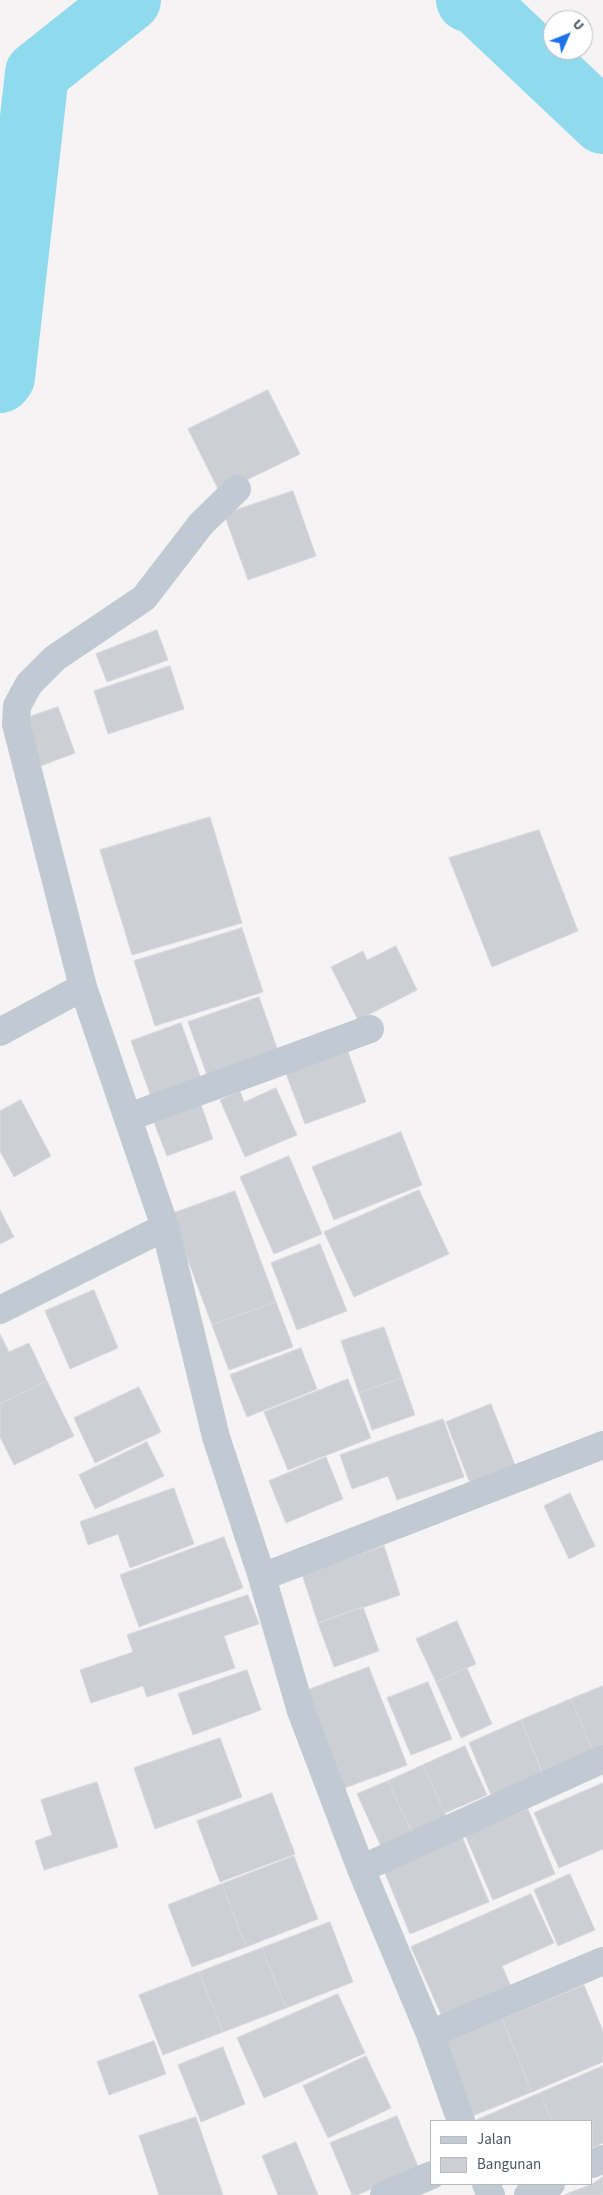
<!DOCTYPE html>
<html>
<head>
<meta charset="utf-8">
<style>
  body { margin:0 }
  #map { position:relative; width:603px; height:2195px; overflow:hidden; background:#f5f3f3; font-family:"Source Sans 3",sans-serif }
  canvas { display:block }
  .legend { position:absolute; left:430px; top:2120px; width:162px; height:65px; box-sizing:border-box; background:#fff; border:1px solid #b7bbc0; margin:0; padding:6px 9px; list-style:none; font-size:15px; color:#4a5661 }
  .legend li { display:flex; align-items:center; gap:10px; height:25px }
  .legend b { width:25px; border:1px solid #b7bbc0 }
  .north { position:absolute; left:543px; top:10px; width:50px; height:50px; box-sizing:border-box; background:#fff; border:1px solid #b7bbc0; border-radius:50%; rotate:46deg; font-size:14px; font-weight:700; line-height:20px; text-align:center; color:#4a5661 }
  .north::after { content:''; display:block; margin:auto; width:18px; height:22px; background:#1a73e8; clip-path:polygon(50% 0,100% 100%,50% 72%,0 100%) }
</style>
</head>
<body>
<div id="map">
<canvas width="603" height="2195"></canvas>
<ul class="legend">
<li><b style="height:6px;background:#c1cad2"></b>Jalan</li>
<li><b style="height:14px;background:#cdcfd5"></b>Bangunan</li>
</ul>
<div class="north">U</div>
</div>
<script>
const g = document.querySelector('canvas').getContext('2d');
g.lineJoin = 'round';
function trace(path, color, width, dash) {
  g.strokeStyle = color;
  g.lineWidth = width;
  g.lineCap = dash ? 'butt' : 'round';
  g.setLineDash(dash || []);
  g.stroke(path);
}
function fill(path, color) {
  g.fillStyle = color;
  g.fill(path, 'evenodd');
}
const river = new Path2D(`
  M 468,0 L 476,2 L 603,122
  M 0,381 L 3,377 L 37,73 L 129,0`);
const building = new Path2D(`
  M 268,390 L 300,454 L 220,493 L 188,429 Z
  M 293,491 L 316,556 L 248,580 L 224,514 Z
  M 157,630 L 168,660 L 107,682 L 96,654 Z
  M 170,666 L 184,709 L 108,734 L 94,691 Z
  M 58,707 L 75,753 L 38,767 L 20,720 Z
  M 210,817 L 242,923 L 132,955 L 100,850 Z
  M 539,830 L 578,931 L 492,967 L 449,858 Z
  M 242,928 L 263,992 L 155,1026 L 134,961 Z
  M 396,946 L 417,990 L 358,1020 L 331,967 L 363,951 L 367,960 Z
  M 259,997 L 279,1054 L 208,1078 L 188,1022 Z
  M 181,1023 L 203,1084 L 153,1102 L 131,1041 Z
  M 344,1041 L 366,1102 L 305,1124 L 282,1063 Z
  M 276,1088 L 297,1135 L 245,1157 L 220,1100 L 240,1091 L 244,1102 Z
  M 21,1100 L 51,1156 L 14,1177 L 0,1151 L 0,1111 Z
  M 200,1102 L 213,1139 L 167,1156 L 153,1120 Z
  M 401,1132 L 422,1185 L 334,1220 L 312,1167 Z
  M 289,1156 L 322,1234 L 274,1254 L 240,1177 Z
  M 419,1190 L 449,1254 L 354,1297 L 324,1232 Z
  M 235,1191 L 276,1302 L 212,1325 L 171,1214 Z
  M 0,1210 L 14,1237 L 0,1244 Z
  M 320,1244 L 347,1311 L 297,1330 L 271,1263 Z
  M 94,1290 L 118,1348 L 70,1369 L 45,1311 Z
  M 276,1302 L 293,1347 L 229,1370 L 212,1325 Z
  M 384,1327 L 402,1378 L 359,1393 L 341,1341 Z
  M 0,1334 L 9,1352 L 29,1343 L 47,1381 L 0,1404 Z
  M 301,1348 L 317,1389 L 247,1417 L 230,1375 Z
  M 402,1378 L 415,1415 L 372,1430 L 359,1393 Z
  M 348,1379 L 371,1438 L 288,1470 L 264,1412 Z
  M 47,1381 L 74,1436 L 14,1465 L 0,1437 L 0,1404 Z
  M 139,1387 L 161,1432 L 95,1463 L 74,1418 Z
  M 491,1404 L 515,1465 L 470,1483 L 446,1422 Z
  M 443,1419 L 464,1477 L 397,1500 L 388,1476 L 352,1489 L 340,1455 Z
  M 147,1442 L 164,1476 L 95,1509 L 79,1475 Z
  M 326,1457 L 343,1499 L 286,1523 L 269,1481 Z
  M 174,1488 L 194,1544 L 130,1568 L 118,1534 L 88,1545 L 80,1522 Z
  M 570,1493 L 595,1546 L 569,1559 L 544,1506 Z
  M 224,1537 L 243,1588 L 139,1627 L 120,1575 Z
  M 384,1546 L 400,1595 L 318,1623 L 302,1574 Z
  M 248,1595 L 259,1624 L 224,1636 L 235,1668 L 147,1697 L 143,1686 L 91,1703 L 80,1670 L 133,1652 L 127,1635 Z
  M 363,1607 L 379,1651 L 334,1667 L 318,1623 Z
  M 457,1621 L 476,1664 L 436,1682 L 416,1639 Z
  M 369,1667 L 407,1765 L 342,1789 L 305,1691 Z
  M 467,1668 L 492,1724 L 461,1738 L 436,1682 Z
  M 247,1670 L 261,1710 L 193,1735 L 178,1694 Z
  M 428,1682 L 452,1739 L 411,1755 L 387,1698 Z
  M 603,1686 L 603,1747 L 593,1751 L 571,1699 Z
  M 571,1699 L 593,1751 L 542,1772 L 521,1720 Z
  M 521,1720 L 546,1781 L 494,1802 L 469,1743 Z
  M 220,1738 L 242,1797 L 155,1829 L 134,1768 Z
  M 465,1746 L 487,1795 L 445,1813 L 423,1765 Z
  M 423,1765 L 451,1826 L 416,1841 L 388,1781 Z
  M 388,1781 L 416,1841 L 385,1855 L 357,1794 Z
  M 97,1782 L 118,1847 L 44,1870 L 35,1841 L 52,1835 L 41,1800 Z
  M 603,1783 L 603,1849 L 559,1868 L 534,1813 Z
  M 272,1793 L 295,1854 L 220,1882 L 197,1821 Z
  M 528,1809 L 555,1874 L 493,1900 L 465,1835 Z
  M 461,1834 L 489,1902 L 410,1934 L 382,1866 Z
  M 294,1856 L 318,1919 L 246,1947 L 222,1884 Z
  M 570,1874 L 595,1930 L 558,1946 L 534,1890 Z
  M 222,1884 L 246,1947 L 192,1967 L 168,1905 Z
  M 531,1894 L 554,1943 L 502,1966 L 513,1991 L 444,2021 L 411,1947 Z
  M 330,1922 L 353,1982 L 286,2008 L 262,1948 Z
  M 262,1948 L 286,2008 L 223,2032 L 199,1972 Z
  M 199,1972 L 223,2032 L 163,2055 L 139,1995 Z
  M 584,1985 L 603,2031 L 603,2062 L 532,2092 L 502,2019 Z
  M 338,1994 L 365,2053 L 264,2098 L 237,2038 Z
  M 502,2019 L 532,2092 L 470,2117 L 439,2045 Z
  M 154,2041 L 166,2074 L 109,2095 L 97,2062 Z
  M 223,2047 L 245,2104 L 201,2122 L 178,2065 Z
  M 366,2056 L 391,2108 L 328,2138 L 303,2086 Z
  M 603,2066 L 603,2143 L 592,2148 L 592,2121 L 552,2121 L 540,2093 Z
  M 540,2093 L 552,2121 L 474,2121 Z
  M 397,2116 L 419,2169 L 357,2195 L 352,2195 L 330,2143 Z
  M 196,2117 L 223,2195 L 159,2195 L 139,2136 Z
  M 296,2142 L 318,2195 L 278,2195 L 262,2156 Z
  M 603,2177 L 603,2195 L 564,2195 L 592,2184 Z`);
const street = new Path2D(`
  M 237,489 L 201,524 L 144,598 L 55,658 L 29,684 L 17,706 L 16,724 L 83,987 L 165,1227 L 216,1437 L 262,1577 L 301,1711 L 361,1869 L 430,2034 L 461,2121
  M 0,1032 L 83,987
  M 129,1117 L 370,1029
  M 0,1310 L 165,1227
  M 262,1577 L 603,1445
  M 361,1869 L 603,1759
  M 430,2034 L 603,1961
  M 592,2164 L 603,2159
  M 486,2184 L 491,2195
  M 384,2195 L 432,2175
  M 528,2195 L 551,2184`);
trace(river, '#90daee', 64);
fill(building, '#cdcfd5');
trace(building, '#d7d9de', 1);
trace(street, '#c1cad2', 28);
</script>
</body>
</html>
